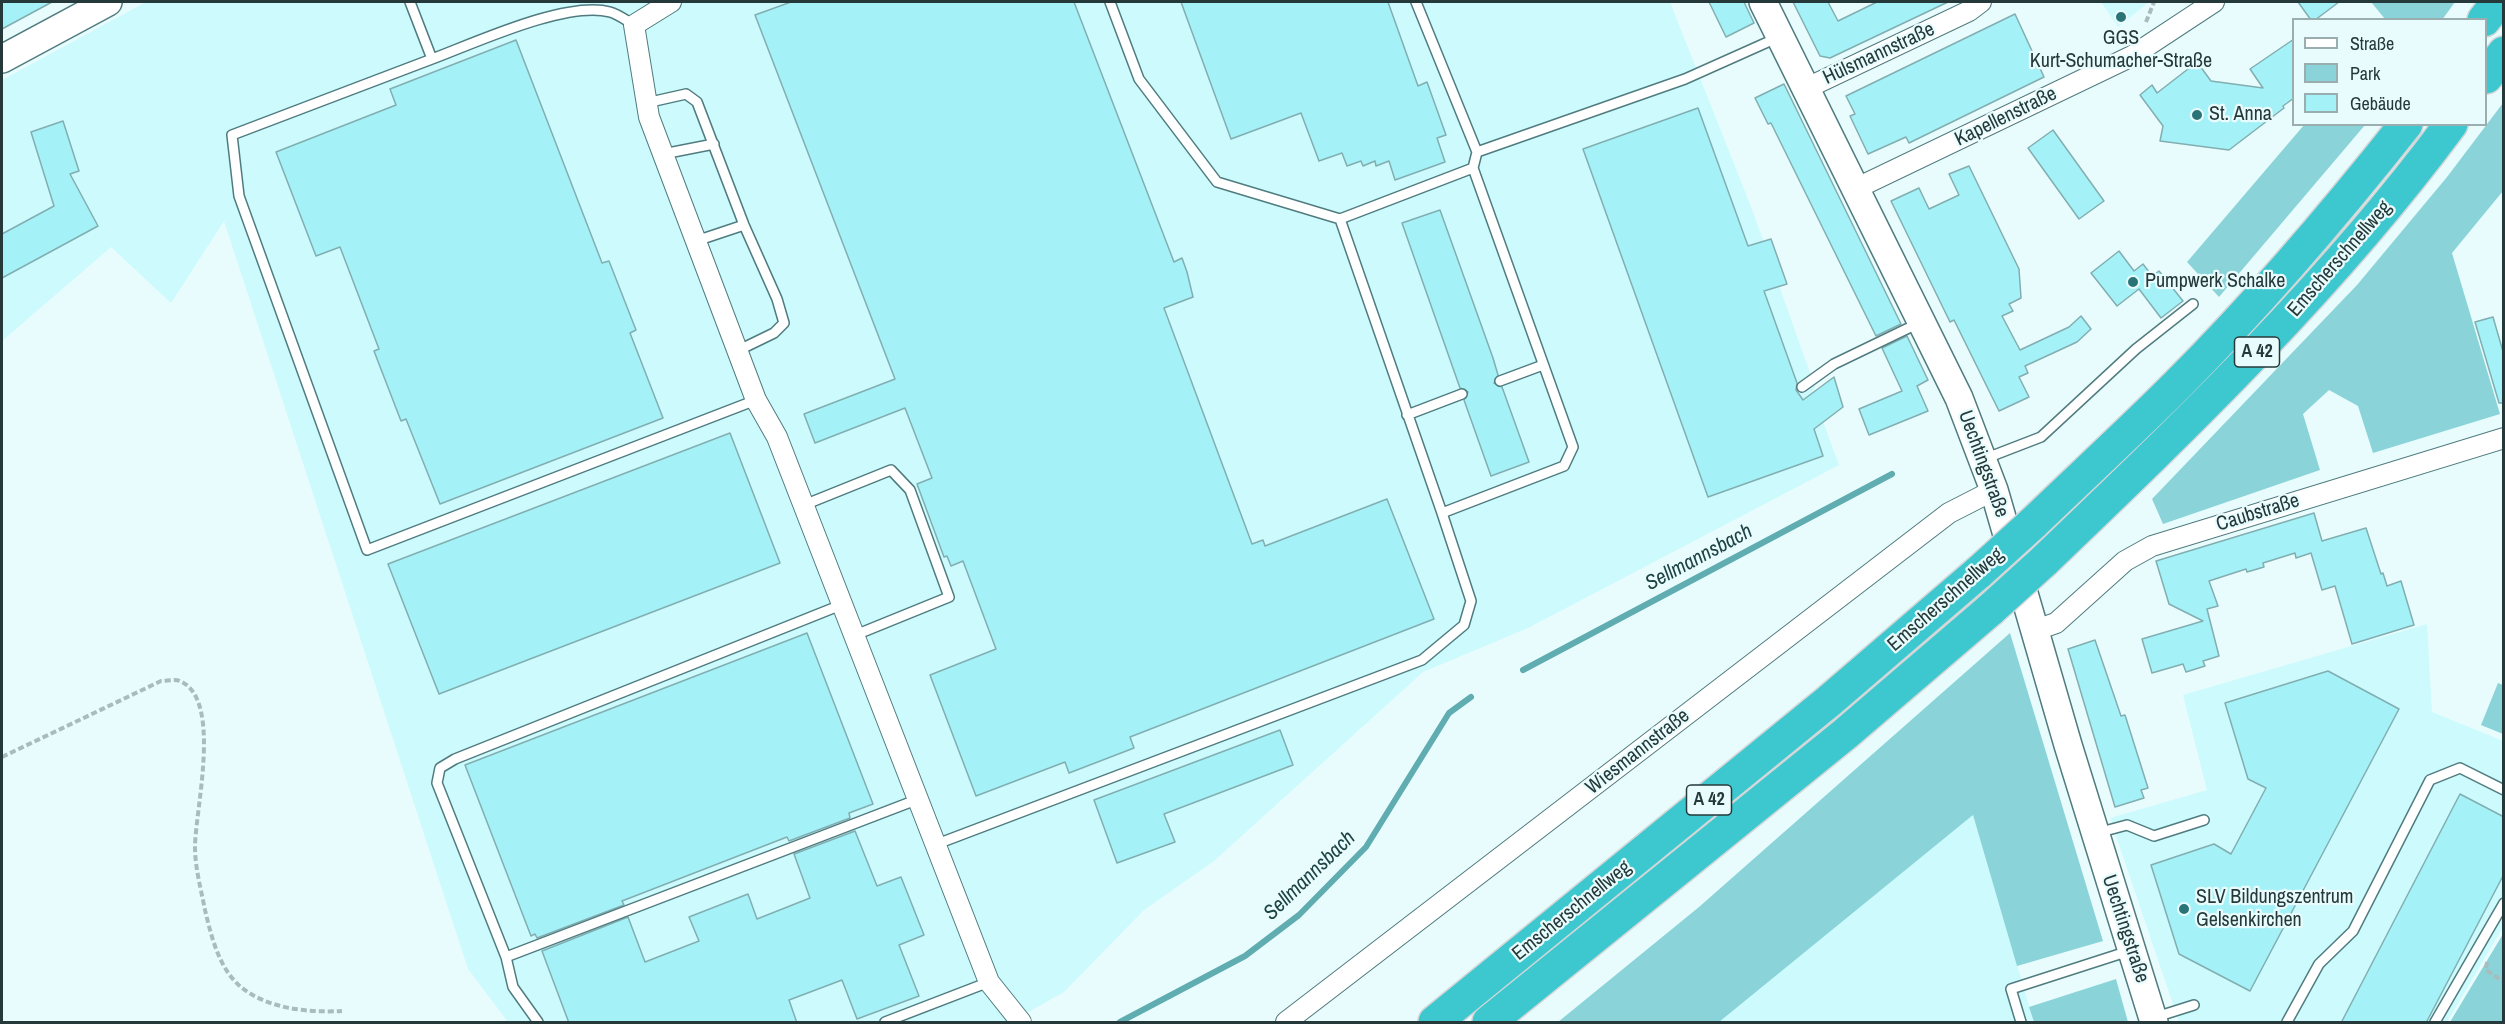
<!DOCTYPE html>
<html>
<head>
<meta charset="utf-8">
<style>
	body { margin:0 }
	#map { position:relative; width:2505px; height:1024px; overflow:hidden; background:#e9fcfd; font-family:"Archivo Narrow",sans-serif }
	canvas { display:block }
	.frame { position:absolute; inset:0; border:3px solid #26393a; pointer-events:none }
	.legend { position:absolute; left:2292px; top:18px; width:195px; height:108px; box-sizing:border-box; background:#e9fcfd; border:2px solid #9baeaf; margin:0; padding:8px 10px; list-style:none; font-size:18px; color:#26393a }
	.legend li { display:flex; align-items:center; gap:12px; height:30px }
	.legend b { width:30px; border:2px solid #9baeaf }
</style>
</head>
<body>
<div id="map">
<canvas width="2505" height="1024"></canvas>
<div class="frame"></div>
<ul class="legend">
<li><b style="height:8px;background:#fff"></b>Straße</li>
<li><b style="height:16px;background:#8ad4d9"></b>Park</li>
<li><b style="height:16px;background:#a4f2f7"></b>Gebäude</li>
</ul>
</div>
<script>
const context = document.querySelector('canvas').getContext('2d');
context.lineJoin = 'round';
function fill(path, color) {
  context.fillStyle = color;
  context.fill(path, 'evenodd');
}
function strokePath(path, color, width, dash) {
  context.strokeStyle = color;
  context.lineWidth = width;
  context.lineCap = dash ? 'butt' : 'round';
  context.setLineDash(dash || []);
  context.stroke(path);
}
function write(font, color, halo, rows, align = 'center') {
  context.font = font + ' "Archivo Narrow",sans-serif';
  context.lineWidth = 4.5;
  context.setLineDash([]);
  context.textBaseline = 'middle';
  context.strokeStyle = halo;
  context.fillStyle = color;
  for (const [text, x, y, turn = 0] of rows) {
    context.save();
    context.translate(x, y);
    context.rotate((+turn || 0) * Math.PI / 180);
    context.textAlign = isNaN(turn) ? turn : align;
    if (halo) context.strokeText(text, 0, 0);
    context.fillText(text, 0, 0);
    context.restore();
  }
}
const built = new Path2D(`
	M146 2H1670L1753 212 1815 387 1812 391 1839 465 1528 628 1423 672 1214 861 1144 910 1064 992 1011 1022H508L468 969 224 221 171 303 111 247 2 341V80Z
	M2101 2H2149L2118 27Z
	M2427 624 2432 712 2503 741V927L2447 1022H2179L2110 818 2207 790 2183 695Z
	M1973 815 2034 1022H1718Z`);
const green = new Path2D(`
	M2371 2H2455L2442 20 2385 19Z
	M2503 103V191L2452 253 2500 414 2373 453 2358 406 2329 390 2303 414 2320 470 2163 524 2152 499 2357 285 2447 177Z
	M2304 125H2365L2219 297 2187 262Z
	M2010 633 2103 941 2017 966 1973 815 1719 1022H1558L1699 907Z
	M2498 683 2503 685V734L2481 725Z
	M2503 934V1022H2450Z
	M2116 979 2128 1022H2034L2029 1007Z`);
const stream = new Path2D(`
	M1523 670 1892 474
	M1120 1022 1245 956 1299 915 1366 847 1449 713 1471 697`);
const building = new Path2D(`
	M2 2H52L2 29Z
	M791 2H1074L1174 262 1182 258 1187 272 1193 297 1164 308 1252 544 1263 540 1265 546 1387 499 1434 619 1130 737 1134 748 1069 773 1065 762 976 796 930 675 996 649 963 561 951 566 947 556 944 557 917 484 932 478 905 408 815 443 804 414 895 379 755 15Z
	M1181 2H1388L1418 86 1427 82 1446 135 1437 138 1445 162 1395 180 1389 161 1376 166 1375 161 1363 166 1361 161 1347 166 1342 153 1319 161 1301 113 1231 139Z
	M1709 2H1744L1754 23 1726 37Z
	M1793 2H1828L1838 21 1877 2H1948L1830 58 1820 56Z
	M2298 2H2339L2315 20H2311Z
	M2015 14 2044 77 1909 143 1906 137 1868 154 1850 116 1855 114 1846 96Z
	M2294 39V98L2283 106 2284 108 2229 150 2160 141 2163 126 2140 95 2152 85 2157 93 2197 62 2211 81 2263 88 2250 69Z
	M516 40 602 263 609 261 636 330 630 333 663 418 440 504 406 419 401 421 374 351 379 349 340 247 316 256 276 152 396 105 390 89Z
	M1784 84 1901 324 1876 336 1771 123 1768 124 1755 98Z
	M1698 108 1748 246 1771 239 1787 284 1764 291 1797 383 1796 390 1803 400 1834 377 1843 407 1814 429 1823 456 1708 497 1583 149Z
	M63 121 79 171 70 174 98 226 2 278V234L54 206 31 132Z
	M2053 130 2104 201 2079 219 2028 148Z
	M1969 166 2019 269 2021 298 2009 304 2013 311 2002 316 2020 350 2069 327 2081 316 2091 329 2077 342 2025 366 2028 373 2019 377 2029 397 1999 411 1954 320 1950 322 1891 201 1919 188 1929 209 1959 195 1949 174Z
	M1440 210 1493 358 1498 375 1494 383 1502 387 1529 462 1491 476 1464 400 1468 392 1460 388 1402 223Z
	M2119 251 2134 271 2143 264 2152 276 2159 271 2183 301 2161 318 2139 289 2117 306 2091 273Z
	M2493 317 2504 355V403H2499L2475 322Z
	M1907 336 1928 380 1917 386 1928 411 1869 435 1859 409 1902 391 1882 348Z
	M730 433 780 563 439 694 388 564Z
	M2314 513 2322 541 2366 528 2381 574 2383 573 2387 586 2401 581 2414 625 2352 644 2335 586 2322 590 2311 553 2296 558 2295 553 2263 563 2264 567 2247 572 2246 569 2209 581 2218 606 2207 609 2219 656 2203 661 2205 666 2186 672 2183 664 2152 673 2142 639 2203 621 2169 604 2156 561Z
	M807 633 873 804 849 813 850 818 789 841 787 837 622 901 624 905 537 938 535 934 531 936 465 765Z
	M2095 640 2121 716 2125 715 2148 788 2141 790 2144 798 2115 807 2068 649Z
	M2328 671 2399 709 2250 991 2179 954 2151 865 2214 844 2231 854 2266 788 2248 779 2225 703Z
	M1280 730 1293 765 1164 814 1175 842 1117 863 1094 800Z
	M2460 794 2504 817V874L2426 1023H2341Z
	M855 831 877 886 901 877 924 935 899 945 919 996 857 1019 842 980 789 1000 797 1023H569L542 951 628 917 645 962 699 941 689 917 748 894 757 919 810 898 794 854Z`);
const path = new Path2D(`
	M2146 22 2154 2
	M2 757 161 681C167 681 175 679 180 681 223 699 195 811 195 847 195 868 201 889 205 910 210 931 216 956 229 974 253 1008 305 1013 342 1011
	M2487 962 2486 970 2504 982`);
const lane = new Path2D(`
	M410 2 432 59C475 43 567 0 610 12 618 14 627 21 634 25
	M1110 2 1139 79 1217 182 1340 219
	M1416 2 1477 152
	M432 59 232 135 239 196 367 550 756 400
	M646 103 686 94 697 102 744 225 777 299 784 323 774 333 737 351
	M663 154 714 144
	M1473 168 1340 219 1442 513 1564 466 1573 447 1473 168 1477 152 1685 79 1779 37
	M696 241 744 225
	M1500 381 1543 365
	M1802 387 1834 364 1919 323
	M1407 415 1462 394
	M1984 459 2041 437 2136 349 2193 304
	M804 505 891 470 910 490 949 597 853 636
	M2097 833 2127 825 2154 836 2204 820
	M937 844 1422 660 1464 625 1471 601 1442 513
	M506 957 437 783 440 768 455 759 841 605
	M2156 1017 2194 1005
	M538 1022 513 987 506 957 916 800
	M885 1022 989 982
	M2021 1022 2011 989 2129 951
	M2287 1022 2319 964 2353 931 2430 780 2460 768 2504 790
	M2435 1022 2504 903`);
const street = new Path2D(`
	M671 2 634 25 649 117 756 400 777 437 989 982 1021 1022
	M1807 88 1969 11 1981 2
	M1857 188 2132 56 2214 2
	M2036 630 2056 623 2125 561 2152 546 2504 438
	M1286 1022 1949 513 1994 490`);
const secondary = new Path2D(`
	M1763 2 1959 398 1994 490 2068 745 2154 1022
	M2 59 108 2`);
const highway = new Path2D(`
	M2484 20 2498 2
	M2486 77 2504 53
	M2032 524C2081 477 2130 432 2177 385 2259 303 2334 215 2406 124
	M2044 561C2188 423 2332 285 2451 124
	M1435 1022 1829 701 1979 572
	M1489 1022 1845 734 1991 609`);
const highwayBridge = new Path2D(`
	M1979 572 2032 524
	M1991 609 2044 561`);
const markers = [
	[2121,17,6,"#2a7478"],
	[2197,115,6,"#2a7478"],
	[2133,282,6,"#2a7478"],
	[2184,909,6,"#2a7478"]
];
const shields = [
	[2257,352,45],
	[1709,800,45]
];
const shieldNames = [
	["A 42",2257,352],
	["A 42",1709,800]
];
const poiNames = [
	["GGS",2121,39,"center"],
	["Kurt-Schumacher-Straße",2121,62,"center"],
	["St. Anna",2209,115],
	["Pumpwerk Schalke",2145,282],
	["SLV Bildungszentrum",2196,898],
	["Gelsenkirchen",2196,921]
];
const streetNames = [
	["Hülsmannstraße",1879,54,-25],
	["Kapellenstraße",2006,117,-26],
	["Emscherschnellweg",2340,259,-49],
	["Uechtingstraße",1983,464,70],
	["Caubstraße",2258,513,-17],
	["Emscherschnellweg",1946,600,-41],
	["Wiesmannstraße",1638,752,-38],
	["Emscherschnellweg",1572,911,-39],
	["Uechtingstraße",2125,929,72]
];
const waterNames = [
	["Sellmannsbach",1699,558,-28],
	["Sellmannsbach",1310,876,-44]
];
fill(built, '#ccfafd');
fill(green, '#8ad4d9');
strokePath(stream, '#5facb1', 6);
fill(building, '#a4f2f7');
strokePath(building, '#81aeb1', 1.5);
strokePath(lane, '#507c7f', 12);
strokePath(street, '#507c7f', 22);
strokePath(secondary, '#507c7f', 30);
strokePath(highway, '#d4d7d8', 36);
strokePath(path, '#a9bcbd', 4, [6, 3]);
strokePath(lane, '#fff', 9);
strokePath(street, '#fff', 20);
strokePath(secondary, '#fff', 27);
strokePath(highway, '#3dc8d0', 33);
strokePath(highwayBridge, '#d4d7d8', 36, []);
strokePath(highwayBridge, '#3dc8d0', 33);
for (const [x, y, r, color] of markers) {
  const dot = new Path2D();
  dot.arc(x, y, r, 0, 2 * Math.PI);
  context.fillStyle = color;
  context.fill(dot);
  strokePath(dot, '#e9fcfd', 2);
}
for (const [x, y, w] of shields) {
  const box = new Path2D();
  box.roundRect(x - w / 2, y - 15, w, 30, 4.5);
  context.fillStyle = '#e9fcfd';
  context.fill(box);
  strokePath(box, '#26393a', 1.5);
}
write('bold 18px', '#26393a', null, shieldNames);
write('20px', '#26393a', '#e9fcfd', poiNames, 'left');
write('20px', '#26393a', '#e9fcfd', streetNames);
write('italic 21px', '#1e4345', '#e9fcfd', waterNames);
</script>
</body>
</html>
